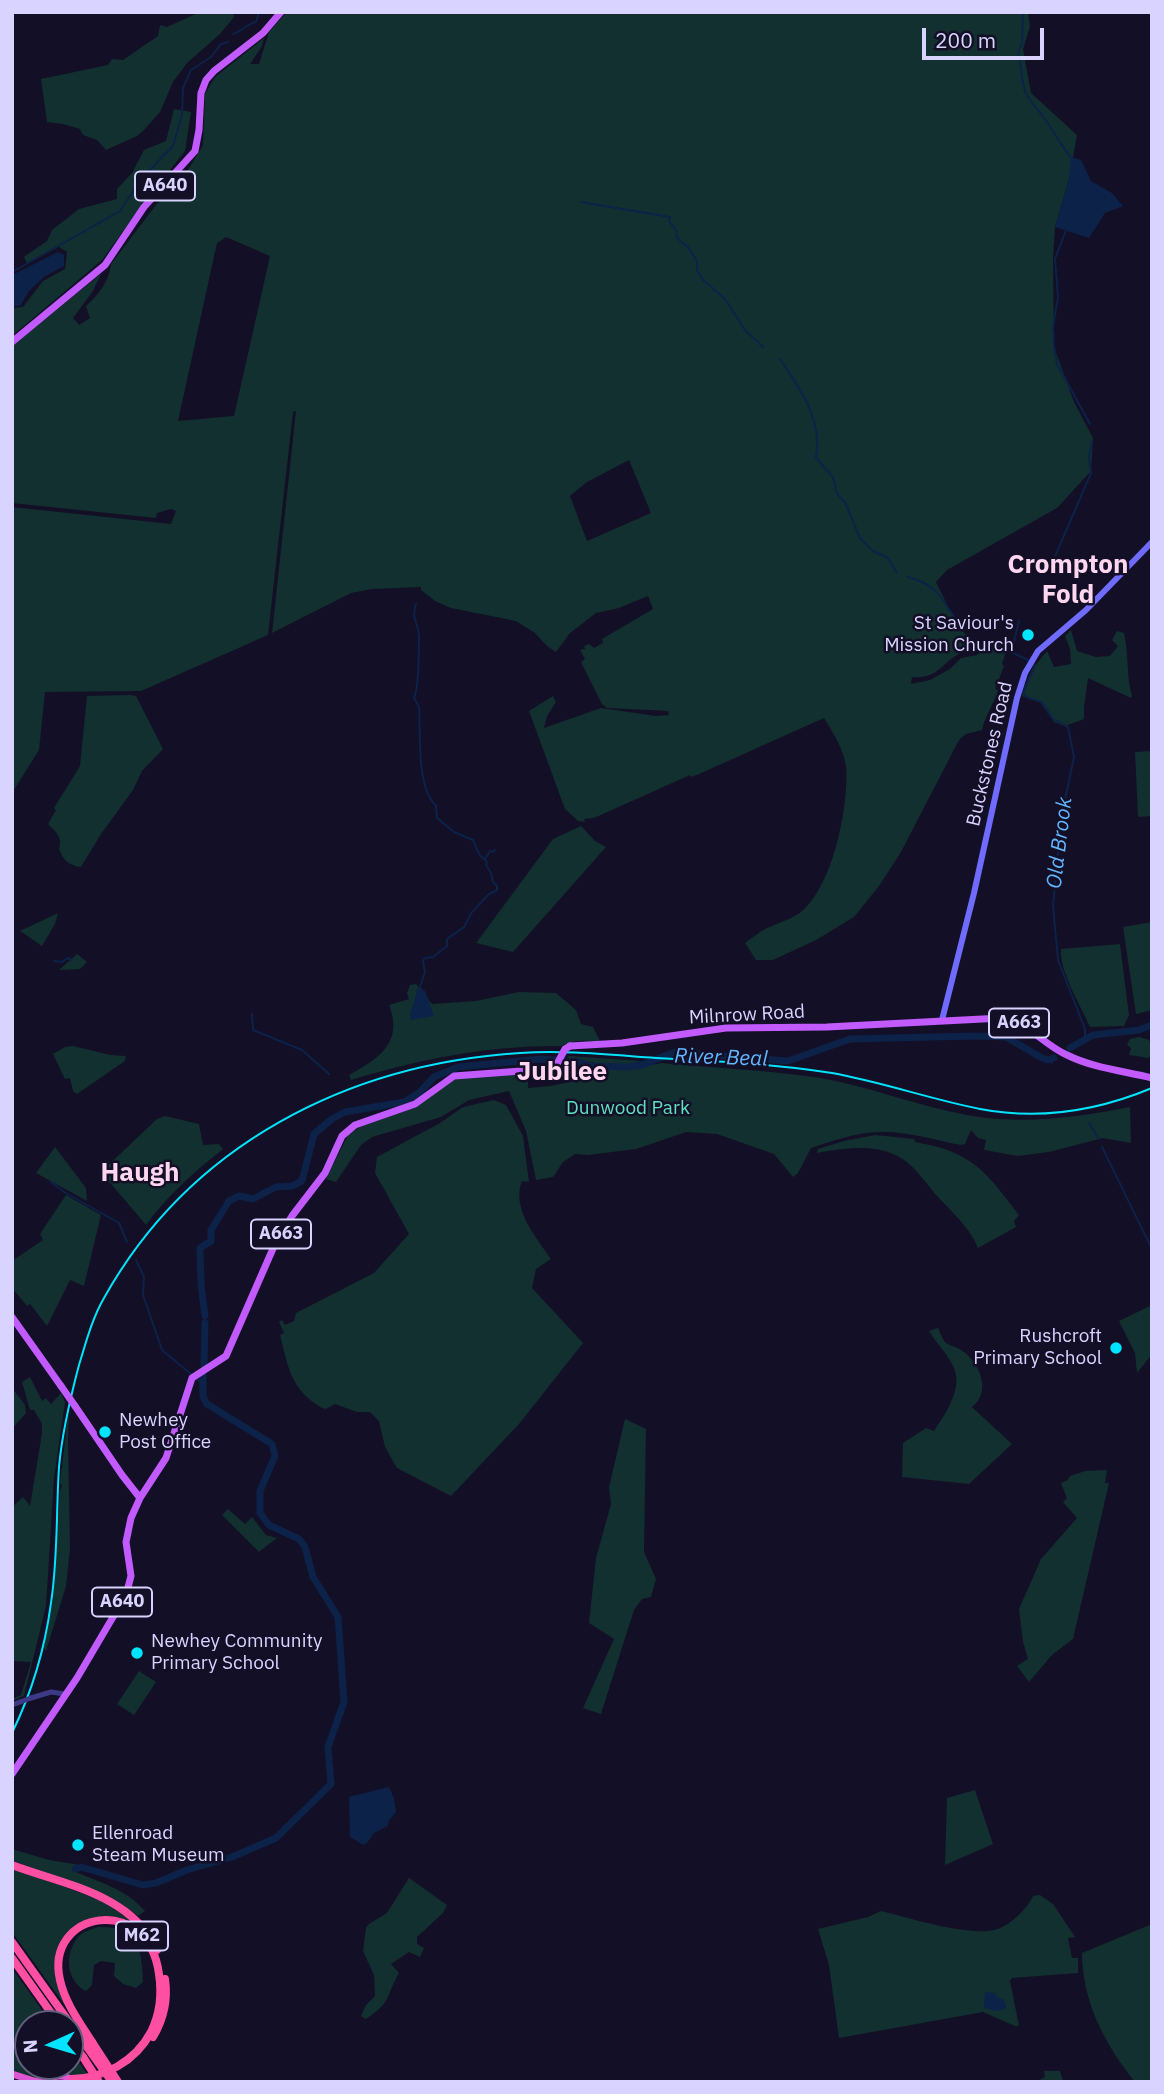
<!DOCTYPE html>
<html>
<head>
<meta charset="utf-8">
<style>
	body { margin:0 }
	#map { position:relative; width:1164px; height:2094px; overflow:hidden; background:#130f26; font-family:"IBM Plex Sans",sans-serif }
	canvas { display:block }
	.frame { position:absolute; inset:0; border:14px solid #d9d4ff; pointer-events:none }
	.north { position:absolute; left:14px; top:2010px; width:70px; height:70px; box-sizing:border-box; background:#130f26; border:2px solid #625e7d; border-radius:50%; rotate:266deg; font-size:19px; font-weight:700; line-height:28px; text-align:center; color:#d9d4ff }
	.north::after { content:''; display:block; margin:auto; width:24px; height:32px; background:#00e5ff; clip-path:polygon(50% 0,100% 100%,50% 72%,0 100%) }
	.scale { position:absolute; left:922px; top:28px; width:122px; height:32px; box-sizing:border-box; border:4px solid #d9d4ff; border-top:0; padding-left:9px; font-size:21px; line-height:24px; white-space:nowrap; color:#d9d4ff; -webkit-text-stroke:5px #130f26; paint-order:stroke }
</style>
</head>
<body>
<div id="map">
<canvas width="1164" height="2094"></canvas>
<div class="frame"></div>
<div class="north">N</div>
<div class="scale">200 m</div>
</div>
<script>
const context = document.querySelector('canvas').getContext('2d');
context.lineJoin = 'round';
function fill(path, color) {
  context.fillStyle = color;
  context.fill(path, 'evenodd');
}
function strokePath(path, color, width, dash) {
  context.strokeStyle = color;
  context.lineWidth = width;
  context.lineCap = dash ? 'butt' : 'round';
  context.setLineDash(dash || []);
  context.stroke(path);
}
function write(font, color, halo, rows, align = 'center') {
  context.font = font + ' "IBM Plex Sans",sans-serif';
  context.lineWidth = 5;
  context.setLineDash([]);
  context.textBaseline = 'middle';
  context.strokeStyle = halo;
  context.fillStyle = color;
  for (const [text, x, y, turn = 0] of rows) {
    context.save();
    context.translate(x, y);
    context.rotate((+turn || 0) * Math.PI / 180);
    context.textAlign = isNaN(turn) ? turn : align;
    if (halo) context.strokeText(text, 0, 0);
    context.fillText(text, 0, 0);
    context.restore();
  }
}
const green = new Path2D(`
	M200 12H233L234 17 220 34 187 63 173 82 160 112 144 130 137 136 106 150 97 140 83 135 80 129 63 124 47 122 41 79 108 65 112 59 123 60 158 36 160 25 167 27Z
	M287 12H1028L1030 27 1023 49 1031 93 1077 135 1069 179 1055 227 1053 258 1054 347 1074 402 1093 438 1091 471 1057 508 947 570 936 582 959 629 981 645C974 650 969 650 961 653 941 662 940 679 912 677L911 684 930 680 950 669 961 658 977 655 992 641 1008 646 1002 664 1004 666 995 689 998 690C994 704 985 716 982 730L966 734 959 740 901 852 879 886 854 917 816 940 773 960H756L745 943C752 938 759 932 767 928 778 923 792 919 801 912 833 886 849 806 846 767 844 750 833 732 824 718L699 774 691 777 690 775 594 818 584 819 585 822 578 821 565 809 529 711 553 696 556 702 547 716 544 728 601 708 656 716 669 715 668 711 607 708 602 704 581 662 585 659 580 650 585 649 584 646 589 644 594 648 603 643 602 639 653 609 648 596 619 608 596 613 570 633 556 652 547 646 535 633 516 621 451 608 435 601 421 590V587L372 589 351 593 272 633 296 411 293 412 268 635 141 691 45 692 39 750 12 793V507L171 524 176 511 171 509 157 513 156 518 12 503V346L101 274 93 291 73 318 79 325 90 318 86 306C99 294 109 282 111 264L156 205 183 178 203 145 205 94 215 77 264 38 262 46 250 64H259L269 32ZM226 237 270 256 234 416 178 421 217 243ZM629 460 651 513 587 541 570 496 587 482Z
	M174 109 191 112 185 151 143 204 102 260 12 336V308L23 307 43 281 65 269 67 252 59 247 27 263 24 257 47 241 52 230 79 209 117 199V189L132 173 144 150 166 141Z
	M1071 630 1077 651 1096 657 1110 656 1118 646 1112 640 1117 631 1124 633C1129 654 1126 675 1132 696L1131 698 1088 678 1084 707V719L1065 726 1054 722 1040 702 1022 696 1034 667 1047 651 1054 667 1071 664 1070 649 1065 636Z
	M130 695 136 696 163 749 142 771 133 790 101 834 81 867C68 865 64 861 59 849 63 838 56 832 48 824L56 810 54 808 80 766 87 696Z
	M1152 751V816L1138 817 1135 752Z
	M581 826 595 841 606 847 513 952 476 943 553 839Z
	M58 913 55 924 42 946 20 931Z
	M1152 922V1010L1136 1014 1123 927Z
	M1120 944 1129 1015 1124 1026 1090 1027C1081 1006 1059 971 1061 949Z
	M77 954 87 962 80 969 59 970Z
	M416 984 432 1004 476 1001 519 992 556 993 576 1010 581 1024 593 1027 600 1041C587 1041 573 1039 562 1046 490 1045 420 1059 351 1080L349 1075C378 1059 404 1043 389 1005L409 999 407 993 410 985Z
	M1139 1037 1149 1040 1152 1049 1149 1058 1129 1055 1131 1048 1127 1045 1130 1039Z
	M73 1046 110 1055 126 1056 125 1061 77 1094 73 1091 70 1078 65 1079 53 1054 65 1047Z
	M569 1056 641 1061C616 1071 592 1061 567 1058Z
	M661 1063C714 1068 768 1070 820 1078 877 1088 930 1111 987 1118 1035 1123 1084 1116 1130 1107L1131 1143 1103 1138 1049 1152 1018 1156 984 1150 986 1140 978 1138 971 1130 965 1144 961 1145C935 1140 907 1131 880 1132 857 1132 833 1141 811 1148L798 1173 793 1177 774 1154 717 1134 686 1132 636 1149 588 1155 575 1154 563 1162 553 1177 536 1180 526 1131 509 1091 469 1100 441 1117 372 1137 361 1145 336 1182 326 1179 348 1135 360 1127 413 1108 452 1078 528 1073V1088L550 1086 596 1077V1068L631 1069Z
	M494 1100 506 1105 523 1136 529 1182 522 1181C511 1209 536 1237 551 1259L536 1269 532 1288 583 1343 519 1424 451 1496 397 1468 385 1447 379 1421 370 1412H357L335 1404 326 1409 322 1408C291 1390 288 1367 280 1335L284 1333 279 1322 282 1320 285 1325 294 1321 296 1313 374 1273 409 1234 375 1173 377 1157 440 1123 463 1107Z
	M165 1116 199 1124 203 1145 219 1144 223 1149C194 1172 168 1195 146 1225L101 1172 157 1119Z
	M875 1135 914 1139 915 1142C972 1152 985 1170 1019 1215L1014 1221 1016 1227 978 1248C971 1229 952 1212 938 1197 926 1184 917 1168 901 1158 877 1143 844 1148 817 1153L818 1149 844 1141Z
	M55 1147 86 1188 87 1201 36 1173Z
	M66 1195 101 1215 84 1286 70 1280 47 1326 30 1304 27 1306 12 1288V1261L43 1240 40 1234Z
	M1152 1305V1354L1137 1373 1135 1353 1119 1321Z
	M938 1328C940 1332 943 1340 946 1343 950 1346 957 1347 961 1350 980 1362 992 1392 972 1407L1012 1444 969 1484 902 1477 903 1443 926 1428 934 1431C946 1413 965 1386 952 1364 946 1352 936 1343 929 1331Z
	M30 1377 42 1401 46 1398 51 1404 61 1393 65 1402 54 1478 46 1606 24 1696 12 1701V1699L21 1695 31 1662 12 1661V1507L23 1497 30 1506 42 1433V1424L34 1410H30L22 1382Z
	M12 1388 25 1405 26 1413 12 1429Z
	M69 1408 68 1441 70 1549 66 1586 46 1651 44 1648 53 1601 60 1491 62 1486 60 1483Z
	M625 1419 646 1429 644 1552 656 1579 651 1597 642 1599 634 1610 601 1714 583 1708 614 1639 589 1623 596 1558 611 1504 609 1487Z
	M1107 1470 1105 1483H1109L1073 1639 1052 1655 1029 1682 1017 1666 1028 1659 1023 1642 1019 1609 1041 1559 1077 1518 1063 1502 1067 1498 1061 1483 1068 1480 1070 1476 1085 1471Z
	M228 1509 245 1524 252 1517 266 1535 277 1538 259 1552 222 1515Z
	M139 1671 156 1682 134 1715 117 1704Z
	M975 1790 993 1844 945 1865 947 1798Z
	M12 1849 49 1860 80 1865 74 1867V1871C100 1883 125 1888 145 1911L138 1916C101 1886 55 1878 12 1860Z
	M12 1867 104 1902 135 1923 133 1925 120 1919 73 1930 57 1969 89 2039 12 1932Z
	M409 1878 447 1905 443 1913 417 1937V1944L424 1948 420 1957 409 1952 391 1964 399 1973C385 1997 393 2001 366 2019L361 2016 366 2005 375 1996 374 1975 363 1951 366 1928 369 1924 387 1913Z
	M1040 1895 1053 1904 1075 1937 1068 1938 1072 1958H1078V1973L1012 1978 1010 1981 1019 2026H1015L983 2012 839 2038 829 1965 818 1929 868 1917 881 1911C909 1918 967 1936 994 1930 1009 1927 1027 1909 1033 1896Z
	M1152 1924V2082H1135C1105 2045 1082 2001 1082 1953Z
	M98 1927C138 1926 142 1948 143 1982L136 1988 123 1984 114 1976 115 1963 101 1961 94 1965 92 1985 86 1991C66 1981 64 1954 78 1937 83 1931 91 1930 98 1927Z
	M12 1968 52 2024H28V2066H70V2049L87 2074 77 2076 54 2073 36 2078 12 2071Z
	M1044 2071H1060L1063 2081 1035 2082 1045 2077Z`);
const water = new Path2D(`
	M1071 157 1081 160 1091 181 1112 193 1123 206 1105 213 1089 238 1055 227 1069 179Z
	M58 252 64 255V266L44 277 29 291 21 305 12 307V275Z
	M420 987 425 991 434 1016 410 1020C410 1008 416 1000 417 989Z
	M389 1787 394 1798 396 1812 388 1822V1826L374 1833 367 1843 363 1845 350 1837 349 1797Z
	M985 1992 995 1993 997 1997 1004 2000 1006 2008 997 2011 984 2008Z`);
const stream = new Path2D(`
	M1023 12 1022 43 1018 54C1022 66 1021 79 1025 91 1029 101 1038 109 1044 118 1054 131 1061 147 1072 158
	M233 34C243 31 248 23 256 22L259 12
	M581 202 670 217 669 221 676 230 677 238 688 247 697 261V270L703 280 725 299 745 330 763 347
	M1066 230 1055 259 1058 297 1053 327 1054 347 1057 364 1090 424
	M12 272 120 211 142 178 173 146 182 115 183 88 191 70 211 57 221 44 228 42
	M780 359C800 389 823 419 816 458L833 477 837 494 845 502 860 538 873 551 888 558 897 573
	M1050 568 1091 473 1089 457 1092 441
	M908 577C944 587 942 604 963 629
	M416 604C411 617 418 623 419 636 419 650 419 688 414 698L419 707C421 736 416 786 436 806L437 818 454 832 473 840 479 854 487 862 486 865 491 873 493 882 497 886V890L489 894 472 912 464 927 447 939V946L433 957 425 958 423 961 425 972 420 987
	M992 643 1028 660
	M1012 650 1019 621
	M1035 665 1023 693 1028 698 1042 702 1053 719 1068 727 1074 757 1061 819 1053 905 1058 960 1085 1029V1036L1080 1043
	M485 859 490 851 493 852 495 850
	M54 961 62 962 68 958 72 960
	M252 1014 253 1030 302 1050 329 1074
	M1051 1059 1052 1063
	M1089 1123 1099 1139
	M1102 1147 1152 1249
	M12 1169H13
	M50 1181 64 1192 119 1223 127 1242
	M136 1260 144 1277 143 1295 162 1350 191 1374
	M197 1379 204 1384`);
const river = new Path2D(`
	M1070 1048 1093 1035 1139 1030 1152 1025
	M205 1316 201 1285 200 1248 211 1241V1230L229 1201 239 1196 253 1199 276 1187 292 1186 302 1181 314 1134 332 1119 345 1112 404 1102 420 1092 434 1077 458 1067 541 1059 579 1062 591 1066 627 1067 642 1065 675 1052 788 1061 850 1039 975 1036 1006 1037 1042 1058 1048 1060 1054 1058
	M204 1365 205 1323
	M75 1869 81 1867 143 1885 156 1883 187 1870 232 1857 276 1838 331 1784 328 1747 344 1702 338 1617 313 1577 305 1547 299 1539 269 1525 260 1513V1491L275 1456 272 1444 207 1404 203 1397V1375`);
const tertiary = new Path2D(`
	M31 1698 51 1692 65 1694
	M12 1705 20 1702`);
const secondary = new Path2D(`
	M942 1020 974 893 1017 698 1025 673 1038 651 1086 610 1152 542`);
const primary = new Path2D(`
	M12 342 105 265 144 207 195 151 199 130 201 93 206 80 214 71 263 33 281 12
	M570 1046 622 1043 726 1028 827 1027 1002 1018C1028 1022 1044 1045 1067 1055 1093 1068 1124 1071 1152 1078
	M12 1317 61 1386
	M75 1406 122 1475 140 1498
	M12 1774 77 1678 126 1595 131 1576 126 1542 131 1518 140 1498 166 1458 192 1378 226 1356 275 1244 292 1216 325 1173 342 1136 355 1125 415 1104 454 1076 548 1069 557 1064`);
const trunk = new Path2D(`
	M12 2074 34 2081H45
	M45 2082C55 2074 65 2074 75 2082`);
const motorway = new Path2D(`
	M12 1865C65 1885 131 1894 157 1950
	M12 1942 87 2047
	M12 1958 59 2024
	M153 2037C163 2020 168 1999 165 1979
	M70 2039 83 2057
	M72 2079C104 2078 135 2062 151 2032 160 2014 162 1994 159 1974 148 1892 44 1911 60 1980 65 2003 80 2023 92 2042`);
const tram = new Path2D(`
	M12 1733C32 1692 45 1648 51 1603 58 1558 56 1513 59 1467 62 1433 70 1399 79 1365 86 1342 92 1319 104 1298 190 1144 348 1064 520 1053 566 1050 611 1055 656 1058 715 1061 774 1064 832 1073 882 1082 930 1099 980 1109 1038 1120 1097 1111 1152 1088`);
const tertiaryBridge = new Path2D(`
	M20 1702 31 1698`);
const primaryBridge = new Path2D(`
	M557 1064 565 1049 570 1046
	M61 1386 75 1406`);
const motorwayBridge = new Path2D(`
	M92 2042 118 2082
	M87 2047 112 2082
	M83 2057 99 2082`);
const markers = [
	[1028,635,7,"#00e5ff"],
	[1116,1348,7,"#00e5ff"],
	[105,1432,7,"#00e5ff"],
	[137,1653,7,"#00e5ff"],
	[78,1845,7,"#00e5ff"]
];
const shields = [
	[165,186,60],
	[1019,1023,60],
	[281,1234,60],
	[122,1602,60],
	[142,1936,52]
];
const shieldNames = [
	["A640",165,186],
	["A663",1019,1023],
	["A663",281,1234],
	["A640",122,1602],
	["M62",142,1936]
];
const poiNames = [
	["St Saviour's",1014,624,"right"],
	["Mission Church",1014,646,"right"],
	["Rushcroft",1102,1337,"right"],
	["Primary School",1102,1359,"right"],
	["Newhey",119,1421],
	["Post Office",119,1443],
	["Newhey Community",151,1642],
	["Primary School",151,1664],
	["Ellenroad",92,1834],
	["Steam Museum",92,1856]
];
const streetNames = [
	["Buckstones Road",990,754,-77],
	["Milnrow Road",747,1015,-3]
];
const parkNames = [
	["Dunwood Park",628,1109]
];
const waterNames = [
	["Old Brook",1060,843,-83],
	["River Beal",721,1058,2]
];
const districtNames = [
	["Crompton",1068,565],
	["Fold",1068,595],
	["Jubilee",562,1072],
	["Haugh",140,1173]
];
fill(green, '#12302f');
fill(water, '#0c2248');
strokePath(stream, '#0c2248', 2);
strokePath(river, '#0c2248', 7);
strokePath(tertiary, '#3d3a85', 5);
strokePath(secondary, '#6f6bff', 6);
strokePath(primary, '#c25bff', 7);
strokePath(trunk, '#e055d1', 7);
strokePath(motorway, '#ff4fa3', 8);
strokePath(tram, '#00e5ff', 2);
strokePath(tertiaryBridge, '#3d3a85', 5);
strokePath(primaryBridge, '#c25bff', 7);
strokePath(motorwayBridge, '#ff4fa3', 8);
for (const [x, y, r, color] of markers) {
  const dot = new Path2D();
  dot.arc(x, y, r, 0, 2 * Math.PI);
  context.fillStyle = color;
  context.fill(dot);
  strokePath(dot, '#130f26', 2.5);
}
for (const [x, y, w] of shields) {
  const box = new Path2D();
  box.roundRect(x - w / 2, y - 14.5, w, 29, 5);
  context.fillStyle = '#130f26';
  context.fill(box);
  strokePath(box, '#d9d4ff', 2);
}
write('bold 18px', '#d9d4ff', null, shieldNames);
write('19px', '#d9d4ff', '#130f26', poiNames, 'left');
write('19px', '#d9d4ff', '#130f26', streetNames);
write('19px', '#5fe0c0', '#130f26', parkNames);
write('italic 21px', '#62b6ff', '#130f26', waterNames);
write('bold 26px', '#ffd6f0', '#130f26', districtNames);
</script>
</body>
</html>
